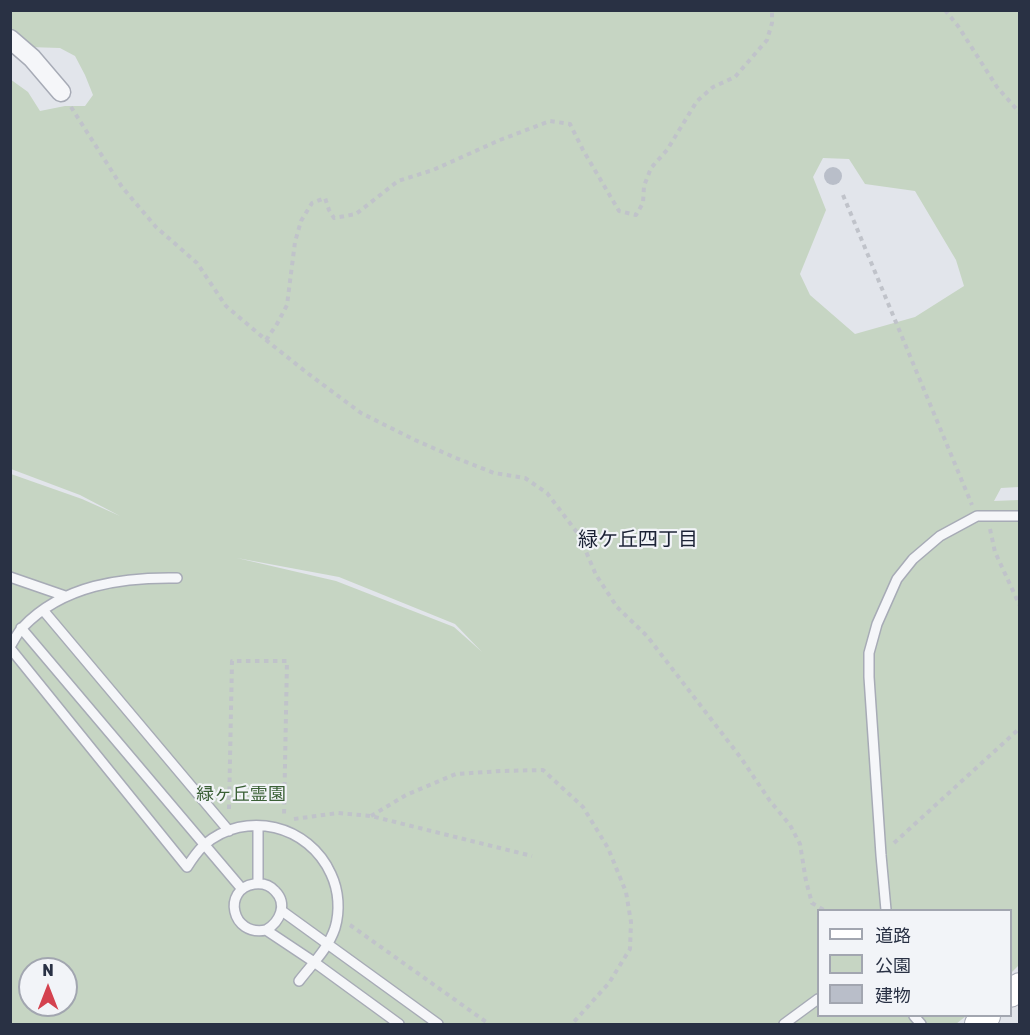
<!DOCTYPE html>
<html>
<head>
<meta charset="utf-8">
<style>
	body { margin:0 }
	#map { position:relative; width:1030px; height:1035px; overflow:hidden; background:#e2e5eb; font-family:Rubik,"Noto Sans JP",sans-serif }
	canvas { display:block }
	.frame { position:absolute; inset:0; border:12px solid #293144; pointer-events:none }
	.legend { position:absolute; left:817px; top:909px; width:195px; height:108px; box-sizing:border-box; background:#f2f4f8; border:2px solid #a2a6b0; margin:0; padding:8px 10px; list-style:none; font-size:18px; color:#293144 }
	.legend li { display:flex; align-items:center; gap:12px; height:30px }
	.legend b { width:30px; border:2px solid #a2a6b0 }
	.north { position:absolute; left:18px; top:957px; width:60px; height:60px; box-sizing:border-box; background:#f2f4f8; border:2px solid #a2a6b0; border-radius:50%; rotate:0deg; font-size:16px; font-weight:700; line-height:24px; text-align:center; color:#293144 }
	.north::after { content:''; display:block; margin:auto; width:21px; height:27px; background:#d4424f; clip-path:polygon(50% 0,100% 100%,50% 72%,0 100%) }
</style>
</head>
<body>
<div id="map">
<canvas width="1030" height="1035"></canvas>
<div class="frame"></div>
<ul class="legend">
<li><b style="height:8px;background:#fff"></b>道路</li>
<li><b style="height:16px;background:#c6d5c3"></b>公園</li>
<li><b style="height:16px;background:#b9bec9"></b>建物</li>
</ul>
<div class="north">N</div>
</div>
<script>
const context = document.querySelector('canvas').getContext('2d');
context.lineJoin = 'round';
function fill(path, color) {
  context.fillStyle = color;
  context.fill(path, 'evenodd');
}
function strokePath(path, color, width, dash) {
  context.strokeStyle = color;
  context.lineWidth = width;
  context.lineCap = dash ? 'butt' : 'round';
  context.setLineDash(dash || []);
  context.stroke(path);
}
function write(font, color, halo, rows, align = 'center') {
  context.font = font + ' Rubik,"Noto Sans JP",sans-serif';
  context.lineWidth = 4.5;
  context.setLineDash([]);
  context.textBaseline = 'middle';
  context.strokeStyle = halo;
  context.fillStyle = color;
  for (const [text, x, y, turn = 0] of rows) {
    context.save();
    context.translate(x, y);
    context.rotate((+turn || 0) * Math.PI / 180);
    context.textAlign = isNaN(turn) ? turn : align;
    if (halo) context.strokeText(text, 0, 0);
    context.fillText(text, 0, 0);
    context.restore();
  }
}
const green = new Path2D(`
	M11 11H1019V487L1001 488 994 501 1019 500V965L1011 973 1010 910H818V1016H966L956 1024H11V474L82 499 120 516 80 495 11 469 10 79 28 92 40 111 65 106H85L93 95 85 75 75 56 60 48 28 47 11 34ZM823 158 849 159 865 184 915 191 956 260 964 286 915 317 855 334 810 295 800 274 826 210 813 177ZM237 558 339 577 455 624 482 652 454 627 336 581ZM30 969H66V1005H30Z`);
const building = new Path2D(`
	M824 176a9 9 0 1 1 18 0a9 9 0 1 1-18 0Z`);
const path = new Path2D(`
	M945 10 958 26 997 87 1020 113
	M71 107 122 187 156 227 197 263 226 306 266 340 306 372 361 413 415 440 456 458 494 473 525 478 547 493 579 535 596 575 617 607 647 636 741 758 770 801 790 825 800 844 806 881 812 903 824 910
	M843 195 972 505
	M266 340 277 324 287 305 295 242 301 221 312 203 325 198 329 210 334 218 356 214 398 181 433 170 500 140 550 121 570 124 583 150 619 211 636 215 643 203 644 186 651 168 667 150 697 101 713 87 735 77 767 40 772 23V10
	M990 529 995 552 1020 606
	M229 809 232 661H287L284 817
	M371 816 406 795 456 774 501 771 543 770 583 807 608 848 626 892 631 922 630 949 609 983 572 1024
	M294 819 338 813 371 816 532 856
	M894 843 1020 728
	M350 925 489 1024`);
const lane = new Path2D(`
	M10 577 65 596
	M43 610 229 831
	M21 628 242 889
	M10 647C14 640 18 632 23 627 63 585 122 577 177 578
	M10 648 187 867C192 859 198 851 204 845 246 809 309 825 331 874 339 891 340 911 335 928 328 949 312 964 299 981
	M258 883V826
	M886 910 881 855 869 677V653L877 624 897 579 913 559 940 536 977 516H1020
	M282 911 438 1024
	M266 930C280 922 288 904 275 891 270 885 262 883 254 884 222 889 231 937 266 930L314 962 399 1024
	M914 1016 921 1024
	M784 1024 818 999`);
const street = new Path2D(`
	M10 39 32 58 61 92`);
const secondary = new Path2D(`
	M1010 994 1020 986
	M978 1024 987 1016`);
const parkNames = [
	["緑ヶ丘霊園",241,795]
];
const neighbourhoodNames = [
	["緑ケ丘四丁目",638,540]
];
fill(green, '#c6d5c3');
fill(building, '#b9bec9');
strokePath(lane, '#a7abb6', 12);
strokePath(street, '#a7abb6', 21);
strokePath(secondary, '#a7abb6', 28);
strokePath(path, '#c0c3ca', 4, [4.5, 4.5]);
strokePath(lane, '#f5f6f9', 9);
strokePath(street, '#f5f6f9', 18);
strokePath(secondary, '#fff', 26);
write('18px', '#3b6036', '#f2f4f8', parkNames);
write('20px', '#1b2235', '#f2f4f8', neighbourhoodNames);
</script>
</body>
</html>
